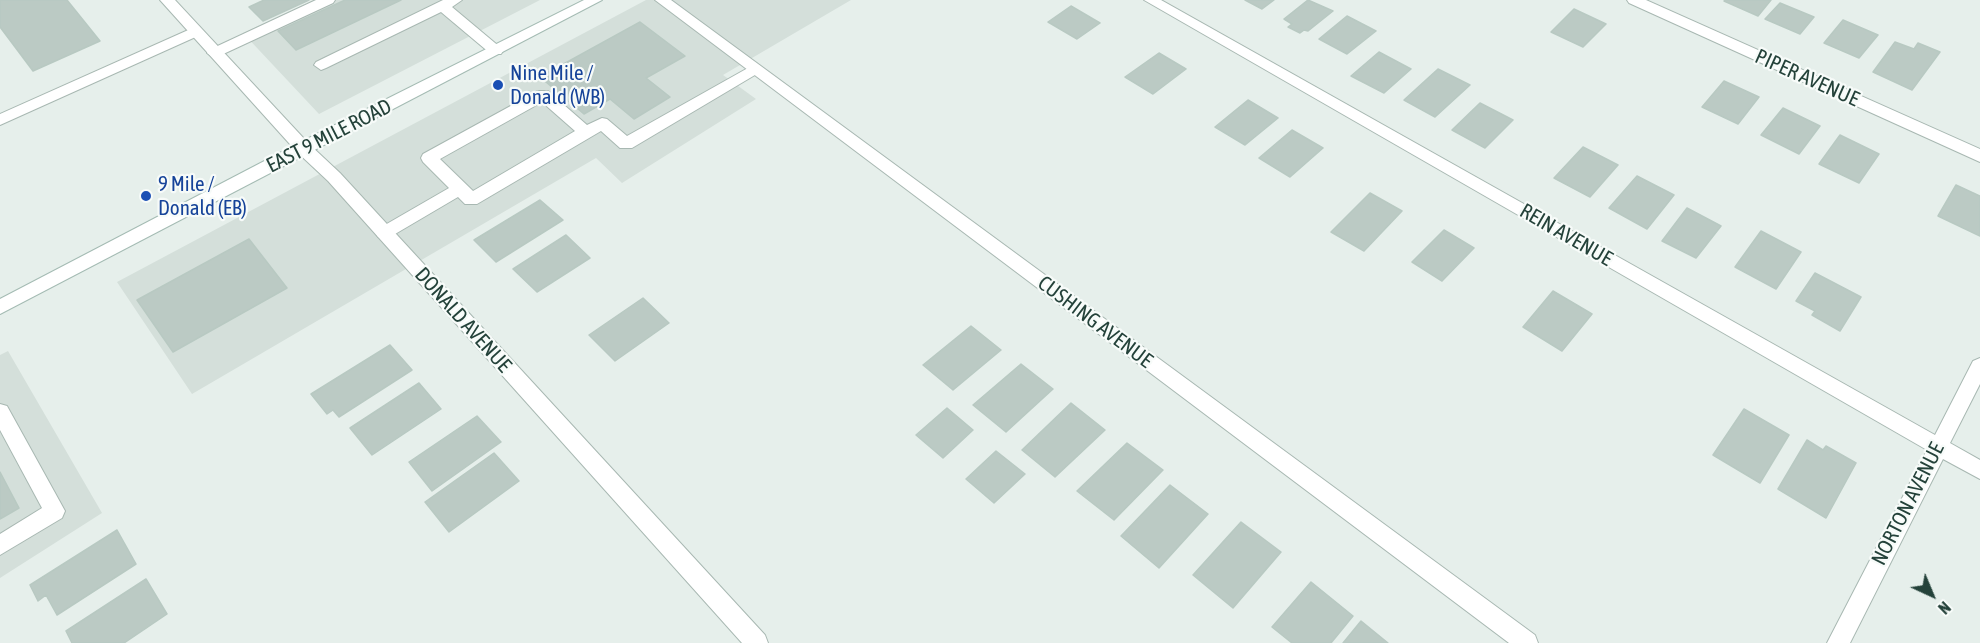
<!DOCTYPE html>
<html>
<head>
<meta charset="utf-8">
<style>
	body { margin:0 }
	#map { position:relative; width:1980px; height:643px; overflow:hidden; background:#e6efeb; font-family:"Asap Condensed",sans-serif }
	canvas { display:block }
	.north { position:absolute; left:1902px; top:565px; width:60px; height:60px; -webkit-text-stroke:4px #f7fbf9; paint-order:stroke; rotate:136deg; font-size:16px; font-weight:700; line-height:24px; text-align:center; color:#24423a }
	.north::after { content:''; display:block; margin:auto; width:21px; height:27px; background:#24423a; clip-path:polygon(50% 0,100% 100%,50% 72%,0 100%) }
</style>
</head>
<body>
<div id="map">
<canvas width="1980" height="643"></canvas>
<div class="north">N</div>
</div>
<script>
const context = document.querySelector('canvas').getContext('2d');
context.lineJoin = 'round';
function fill(path, color) {
  context.fillStyle = color;
  context.fill(path, 'evenodd');
}
function strokePath(path, color, width, dash) {
  context.strokeStyle = color;
  context.lineWidth = width;
  context.lineCap = dash ? 'butt' : 'round';
  context.setLineDash(dash || []);
  context.stroke(path);
}
function write(font, color, halo, rows, align = 'center') {
  context.font = font + ' "Asap Condensed",sans-serif';
  context.lineWidth = 4.5;
  context.setLineDash([]);
  context.textBaseline = 'middle';
  context.strokeStyle = halo;
  context.fillStyle = color;
  for (const [text, x, y, turn = 0] of rows) {
    context.save();
    context.translate(x, y);
    context.rotate((+turn || 0) * Math.PI / 180);
    context.textAlign = isNaN(turn) ? turn : align;
    if (halo) context.strokeText(text, 0, 0);
    context.fillText(text, 0, 0);
    context.restore();
  }
}
const built = new Path2D(`
	M313 0H540L319 114 243 33Z
	M646 0H851L723 75 756 99 622 183 596 158 192 394 117 282Z
	M8 351 102 513 0 578V355Z`);
const building = new Path2D(`
	M0 0H67L100 41 33 71 0 27Z
	M264 0H309L263 21 249 7Z
	M345 0H401L296 50 278 31Z
	M1245 0H1274L1262 9Z
	M1308 0 1333 11 1308 31 1304 30 1300 33 1288 27 1292 24 1284 19Z
	M1725 0H1771L1758 16 1724 1Z
	M1780 3 1814 17 1800 34 1765 19Z
	M1071 6 1100 23 1077 39 1048 22Z
	M1574 9 1606 24 1583 47 1551 32Z
	M1347 16 1376 31 1347 54 1319 39Z
	M1843 20 1878 35 1859 58 1824 43Z
	M640 22 685 56 646 78 670 97 634 119 610 99 584 114 540 77Z
	M1895 42 1914 49 1918 43 1940 52 1912 90 1873 72Z
	M1379 52 1411 69 1384 93 1351 76Z
	M1159 53 1186 69 1153 94 1125 77Z
	M1438 69 1470 85 1435 117 1404 100Z
	M1724 81 1759 97 1738 124 1702 107Z
	M1248 100 1278 118 1245 145 1215 127Z
	M1480 103 1513 120 1485 148 1452 130Z
	M1783 108 1820 126 1799 154 1761 135Z
	M1292 130 1323 148 1290 177 1259 158Z
	M1840 135 1879 154 1859 183 1819 164Z
	M1583 147 1618 165 1590 197 1554 178Z
	M1637 176 1674 195 1647 229 1609 208Z
	M1956 185 1980 196V236L1938 216Z
	M1370 193 1402 211 1364 251 1331 232Z
	M540 200 563 220 496 262 474 240Z
	M1687 208 1721 226 1696 258 1662 241Z
	M1444 230 1474 248 1442 281 1412 262Z
	M1761 231 1801 252 1776 289 1735 267Z
	M566 235 590 258 537 292 513 269Z
	M249 239 287 288 173 352 137 300Z
	M1815 273 1861 297 1840 331 1812 315 1815 311 1796 301Z
	M1553 291 1592 314 1562 351 1523 327Z
	M643 298 669 323 615 361 589 335Z
	M971 326 1001 350 953 390 923 365Z
	M390 345 412 370 339 417 333 410 327 414 311 394Z
	M1021 364 1053 389 1006 432 973 405Z
	M419 383 441 409 372 455 350 428Z
	M1071 403 1105 430 1055 477 1022 450Z
	M947 408 973 430 943 458 916 435Z
	M1744 409 1789 435 1760 483 1713 455Z
	M477 416 501 442 432 491 409 462Z
	M1807 440 1823 450 1826 446 1856 463 1826 518 1778 489Z
	M1127 443 1163 470 1114 520 1077 491Z
	M996 451 1025 474 994 503 966 479Z
	M494 453 519 481 449 532 425 502Z
	M0 472 19 508 0 519Z
	M1170 485 1208 514 1159 568 1121 536Z
	M1241 522 1281 552 1233 608 1193 575Z
	M117 530 136 564 57 615 46 595 38 601 30 585Z
	M146 579 167 614 124 643H72L66 631Z
	M1311 582 1353 616 1331 643H1292L1272 627Z
	M1361 621 1388 643H1343Z`);
const lane = new Path2D(`
	M316 0H335L333 3 219 56 214 58 207 53 209 50Z
	M443 0H462L452 7 501 48 503 51 501 54H491L441 12 326 68 321 70 314 65 316 62Z
	M195 27 202 32 200 35 0 125V114Z
	M755 64 760 66 762 69 760 72 632 148H620L601 131 477 204H465L458 197 390 237 384 239 378 237 376 233 378 229 449 188 423 162 421 158 423 154 538 91H548L587 125 602 118 607 119 627 136ZM542 102 575 131 473 191 440 159Z
	M0 404 7 406 65 511 62 518 0 555V534L42 508 0 430Z`);
const street = new Path2D(`
	M160 0H175L309 144 340 173 765 635 768 643H742L328 181 297 152Z
	M655 0H671L1535 635 1538 643H1509Z
	M1144 0H1161L1935 435 1973 361 1980 358V384L1950 443 1980 460V479L1943 459 1850 643H1827L1927 450Z
	M1627 0H1646L1980 149V162L1629 3Z`);
const secondary = new Path2D(`
	M584 0H602L0 314V299L297 144Z`);
const markers = [
	[498,85,6,"#1a4fb4"],
	[146,196,6,"#1a4fb4"]
];
const transitNames = [
	["Nine Mile /",510,73],
	["Donald (WB)",510,97],
	["9 Mile /",158,184],
	["Donald (EB)",158,208]
];
const streetNames = [
	["PIPER AVENUE",1807,78,24],
	["EAST 9 MILE ROAD",329,136,-27],
	["REIN AVENUE",1566,235,30],
	["DONALD AVENUE",463,320,48],
	["CUSHING AVENUE",1095,322,37],
	["NORTON AVENUE",1908,504,-63]
];
fill(built, '#d4dfda');
fill(building, '#bbcac4');
strokePath(building, '#b8c9c2', 1.5);
strokePath(lane, '#a8b8b2', 2);
strokePath(street, '#a8b8b2', 2);
strokePath(secondary, '#a4bbb3', 2);
fill(lane, '#fff');
fill(street, '#fff');
fill(secondary, '#fff');
for (const [x, y, r, color] of markers) {
  const dot = new Path2D();
  dot.arc(x, y, r, 0, 2 * Math.PI);
  context.fillStyle = color;
  context.fill(dot);
  strokePath(dot, '#f7fbf9', 2);
}
write('21px', '#164399', '#f7fbf9', transitNames, 'left');
write('21px', '#24423a', '#f7fbf9', streetNames);
</script>
</body>
</html>
